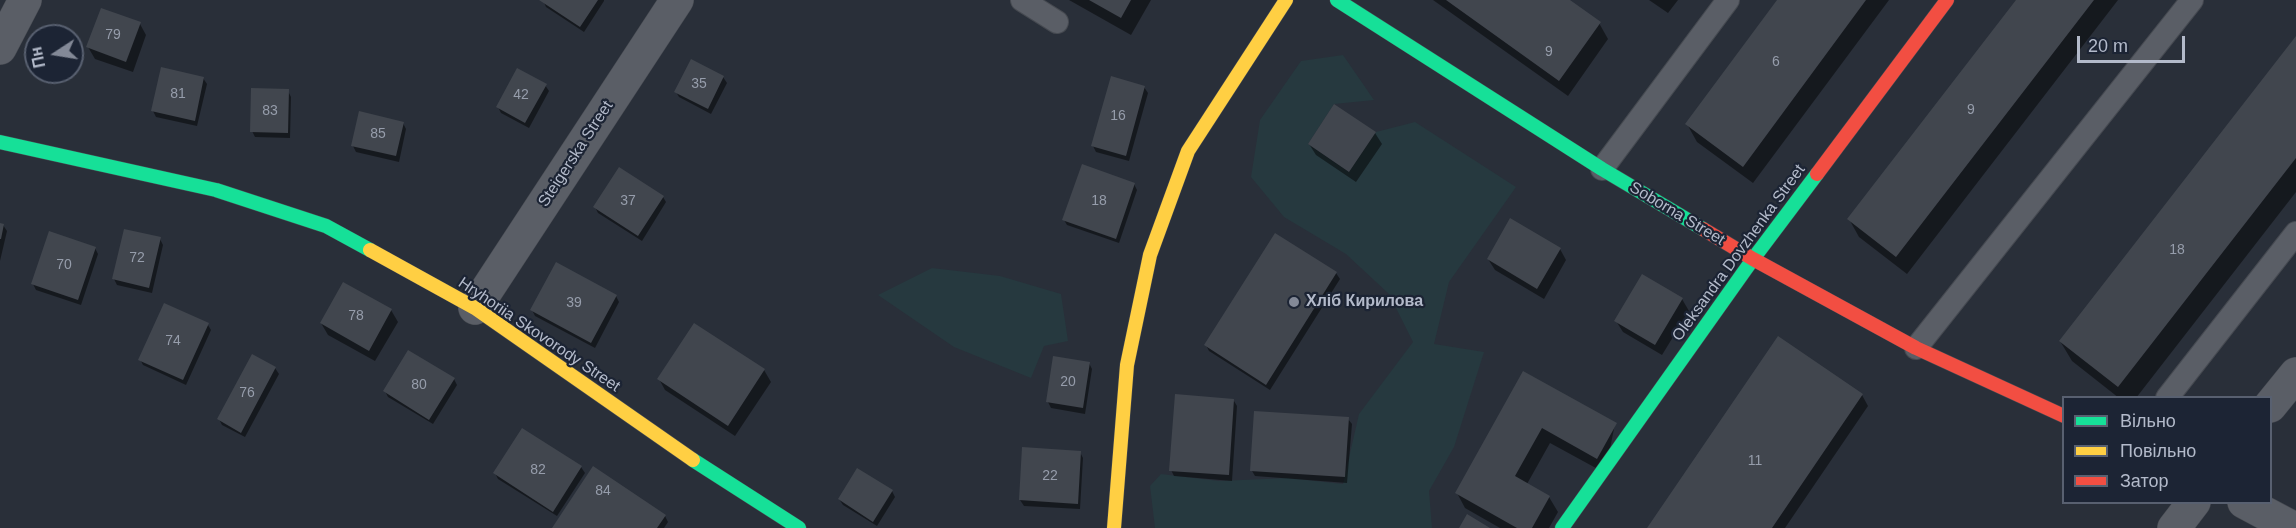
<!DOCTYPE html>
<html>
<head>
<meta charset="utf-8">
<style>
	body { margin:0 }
	#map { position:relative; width:2296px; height:528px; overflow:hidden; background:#292f39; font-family:Helvetica,sans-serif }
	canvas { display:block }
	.legend { position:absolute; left:2062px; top:396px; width:210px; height:108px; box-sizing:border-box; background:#1c2434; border:2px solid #586070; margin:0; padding:8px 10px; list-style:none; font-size:18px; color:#b3baca }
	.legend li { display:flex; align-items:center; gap:12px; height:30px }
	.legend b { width:30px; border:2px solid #586070 }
	.north { position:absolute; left:24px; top:24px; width:60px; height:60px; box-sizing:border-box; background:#1c2434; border:2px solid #586070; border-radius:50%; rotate:258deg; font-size:16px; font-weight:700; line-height:24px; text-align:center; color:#b3baca }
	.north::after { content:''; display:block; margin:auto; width:21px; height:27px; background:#838997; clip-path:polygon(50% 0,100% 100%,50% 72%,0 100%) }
	.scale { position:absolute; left:2077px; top:36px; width:108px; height:27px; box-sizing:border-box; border:3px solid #b3baca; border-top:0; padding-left:8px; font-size:18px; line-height:21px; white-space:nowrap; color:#b3baca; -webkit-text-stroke:4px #1c2434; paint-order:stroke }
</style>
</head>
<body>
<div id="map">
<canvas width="2296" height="528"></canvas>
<ul class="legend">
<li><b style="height:8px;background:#16e098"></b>Вільно</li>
<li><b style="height:8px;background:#ffcf43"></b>Повільно</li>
<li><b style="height:8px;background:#f24e42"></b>Затор</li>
</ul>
<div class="north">Пн</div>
<div class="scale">20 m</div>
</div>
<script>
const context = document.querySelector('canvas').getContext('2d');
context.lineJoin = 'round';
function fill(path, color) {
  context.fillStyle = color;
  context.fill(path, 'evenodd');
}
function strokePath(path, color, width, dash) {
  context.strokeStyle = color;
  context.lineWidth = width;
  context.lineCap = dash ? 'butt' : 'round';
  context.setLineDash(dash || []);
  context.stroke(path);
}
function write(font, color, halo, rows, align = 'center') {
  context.font = font + ' Helvetica,sans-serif';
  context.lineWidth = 4.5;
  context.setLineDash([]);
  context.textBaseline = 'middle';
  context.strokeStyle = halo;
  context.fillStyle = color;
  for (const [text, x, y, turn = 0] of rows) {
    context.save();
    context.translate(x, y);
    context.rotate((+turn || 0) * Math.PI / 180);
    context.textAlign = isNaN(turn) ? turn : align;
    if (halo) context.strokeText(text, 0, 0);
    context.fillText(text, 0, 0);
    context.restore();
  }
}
const green = new Path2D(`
	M1343 55 1374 100 1334 104 1308 144 1349 172 1376 132 1415 122 1516 187 1449 282 1434 344 1484 352 1454 447 1429 491 1432 528H1155L1150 486 1161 474 1219 481 1288 478 1343 484 1359 414 1413 342 1389 294 1346 254 1284 217 1251 177 1260 120 1301 61Z
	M932 268 1000 276 1061 294 1068 341 1044 346 1031 378 954 347 878 295Z`);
const shadow = new Path2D(`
	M543 0H604V1L584 32 546 7Z
	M1069 0H1151L1131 35Z
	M1433 0H1567L1599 23 1608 39 1568 96Z
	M1649 0H1678L1668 13Z
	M1779 0H1889L1753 183 1697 142 1687 124Z
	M2018 0H2118L1907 274 1859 237 1849 219Z
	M140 24 146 35 133 72 95 59 88 47Z
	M2296 39V192L2136 398H2119L2072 361 2060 341Z
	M723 77 727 83 711 114 679 97 676 92Z
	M203 78 207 84 197 126 156 117 153 111Z
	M545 85 549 91 529 128 501 113 498 107Z
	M1144 87 1148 93 1129 161 1096 152 1093 146Z
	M288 91 291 97 290 138 255 137 252 131Z
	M403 123 406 129 399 162 356 152 353 146Z
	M1375 133 1382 144 1356 182 1316 155 1309 144Z
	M1134 184 1137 190 1119 243 1067 225 1064 220Z
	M663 197 666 202 642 241 598 213 595 207Z
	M0 224 3 225 7 231 0 261Z
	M160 239 163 245 152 293 117 285 114 279Z
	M95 248 98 254 81 305 36 290 33 284Z
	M1560 249 1566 260 1544 299 1495 270 1488 259Z
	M1336 273 1340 279 1270 390 1209 351 1206 345Z
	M616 296 619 302 595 348 535 316 532 310Z
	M1682 299 1689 311 1662 355 1623 332 1616 321Z
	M391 310 398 322 375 361 328 335 321 323Z
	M208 325 211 330 186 385 143 365 140 359Z
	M1089 363 1092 369 1085 414 1051 408 1048 402Z
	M275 368 279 374 245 437 222 425 219 419Z
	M764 370 771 382 735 436 665 390 659 379Z
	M1524 373 1615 424 1605 473 1550 443 1527 484 1549 497 1558 512 1549 528H1500L1465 508 1457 493Z
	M454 379 457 385 433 424 388 397 385 391Z
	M1862 395 1868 406 1785 528H1648Z
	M1234 401 1237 406 1232 481 1174 476 1171 470Z
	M1348 419 1352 424 1347 483 1255 476 1252 471Z
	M522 430 581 467 585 473 557 516 498 479 495 473Z
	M1080 452 1083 458 1080 509 1024 506 1020 500Z
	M892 491 895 497 877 526 843 505 839 499Z
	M665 516 668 522 664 528H554Z`);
const building = new Path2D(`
	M539 0H598L580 27Z
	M1089 0H1131L1121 18Z
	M1446 0H1570L1601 22 1559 81Z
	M1777 0H1866L1743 167 1685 124Z
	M2016 0H2094L1896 257 1847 219Z
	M101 8 141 22 126 62 86 47Z
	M2296 36V158L2118 387 2059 341Z
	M691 59 724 76 708 109 674 92Z
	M161 67 204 77 195 121 151 111Z
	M517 68 547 84 525 123 496 107Z
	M1111 76 1145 86 1126 156 1091 146Z
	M251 88 289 89 288 133 250 132Z
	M1334 104 1376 132 1349 172 1308 144Z
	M359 111 404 122 396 156 351 146Z
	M1082 164 1135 183 1116 239 1062 220Z
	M619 167 664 196 638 236 593 207Z
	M1510 218 1561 248 1537 289 1487 259Z
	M0 223 4 224 1 239H0Z
	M124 229 161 237 149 288 112 279Z
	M49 231 96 247 78 300 31 284Z
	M1275 233 1337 272 1266 385 1204 345Z
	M556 262 617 295 591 343 530 310Z
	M1642 274 1683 298 1655 345 1614 321Z
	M343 282 392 309 369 351 320 323Z
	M164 303 209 323 183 380 138 360Z
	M694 323 765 369 728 426 657 379Z
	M1778 336 1863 394 1772 528H1647Z
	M408 350 455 378 429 420 383 391Z
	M252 354 276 367 241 433 217 419Z
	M1053 356 1090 362 1083 408 1046 402Z
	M1523 371 1617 423 1597 459 1542 428 1515 476 1550 496 1532 528H1517L1455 493Z
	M1175 394 1234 399 1229 475 1169 471Z
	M1254 411 1349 417 1345 477 1250 471Z
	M522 428 582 466 553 512 493 473Z
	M1022 447 1081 451 1078 504 1019 500Z
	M593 466 666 515 657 528H552Z
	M857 468 893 490 873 522 838 499Z
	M1467 514 1490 528H1459Z`);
const lane = new Path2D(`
	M1022 0 1057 22
	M1602 169 1728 0
	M1916 348 2192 0
	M2167 398 2296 233`);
const street = new Path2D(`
	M0 48 25 0
	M475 308 677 0
	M2270 406 2296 374
	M2244 502 2293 528
	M2174 528 2194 502`);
const fast = new Path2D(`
	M1337 0 1602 169 1703 229
	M0 142 216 190 326 226 370 250
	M693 460 799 528
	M1562 528 1753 259 1817 174`);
const slow = new Path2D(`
	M370 250 475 308 693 460
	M1114 528 1127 365 1150 255 1188 151 1286 0`);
const jam = new Path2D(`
	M1817 174 1947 0
	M1703 229 1753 259 1916 348 2064 416`);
const markers = [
	[1294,302,6,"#838997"]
];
const numberNames = [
	["79",113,35],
	["9",1549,52],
	["6",1776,62],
	["35",699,84],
	["81",178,94],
	["42",521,95],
	["9",1971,110],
	["83",270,111],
	["16",1118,116],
	["85",378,134],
	["37",628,201],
	["18",1099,201],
	["18",2177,250],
	["72",137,258],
	["70",64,265],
	["39",574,303],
	["78",356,316],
	["74",173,341],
	["20",1068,382],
	["80",419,385],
	["76",247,393],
	["11",1755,461],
	["82",538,470],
	["22",1050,476],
	["84",603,491]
];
const streetNames = [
	["Steigerska Street",576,154,-57],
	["Soborna Street",1677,214,31],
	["Oleksandra Dovzhenka Street",1739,253,-54],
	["Hryhoriia Skovorody Street",539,335,34]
];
const poiNames = [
	["Хліб Кирилова",1306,302]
];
fill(green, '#26393f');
fill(shadow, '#0007');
fill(building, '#41464e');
strokePath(lane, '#464a51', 24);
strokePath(street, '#464a51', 34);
strokePath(fast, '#464a51', 15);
strokePath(slow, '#464a51', 15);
strokePath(jam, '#464a51', 15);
strokePath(lane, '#5a5e66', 22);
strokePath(street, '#5a5e66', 33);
strokePath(fast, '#16e098', 14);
strokePath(slow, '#ffcf43', 14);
strokePath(jam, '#f24e42', 14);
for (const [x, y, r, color] of markers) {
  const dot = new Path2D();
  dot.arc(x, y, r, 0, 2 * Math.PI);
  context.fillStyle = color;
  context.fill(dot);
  strokePath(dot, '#1c2434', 2);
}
write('14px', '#969dab', null, numberNames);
write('16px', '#b3baca', '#1c2434', streetNames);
write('bold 16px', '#b3baca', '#1c2434', poiNames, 'left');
</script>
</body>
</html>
